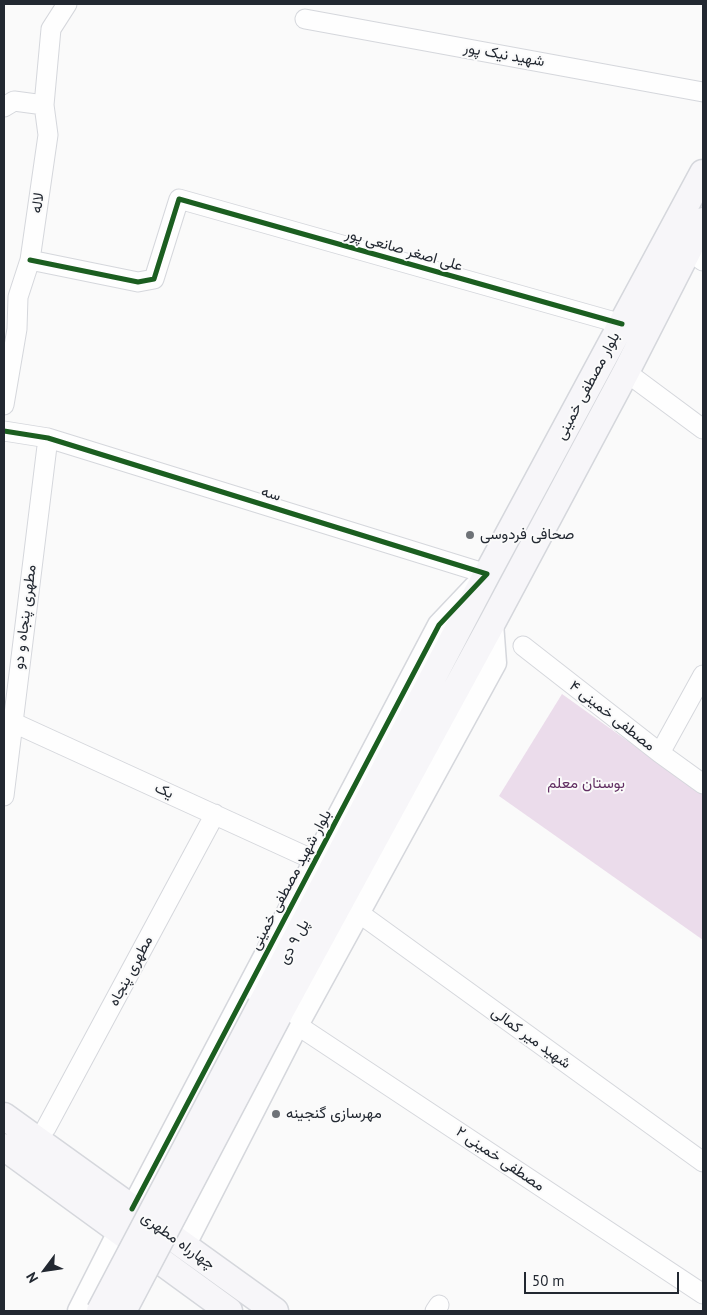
<!DOCTYPE html>
<html>
<head>
<meta charset="utf-8">
<style>
	body { margin:0 }
	#map { position:relative; width:707px; height:1315px; overflow:hidden; background:#fafafa; font-family:"PT Sans",sans-serif }
	canvas { display:block }
	.frame { position:absolute; inset:0; border:5px solid #222831; pointer-events:none }
	.north { position:absolute; left:20px; top:1245px; width:50px; height:50px; -webkit-text-stroke:4px #fafafa; paint-order:stroke; rotate:239deg; font-size:14px; font-weight:700; line-height:20px; text-align:center; color:#222831 }
	.north::after { content:''; display:block; margin:auto; width:18px; height:22px; background:#222831; clip-path:polygon(50% 0,100% 100%,50% 72%,0 100%) }
	.scale { position:absolute; left:524px; top:1272px; width:155px; height:22px; box-sizing:border-box; border:2px solid #222831; border-top:0; padding-left:6px; font-size:15px; line-height:18px; white-space:nowrap; color:#222831; -webkit-text-stroke:4px #fafafa; paint-order:stroke }
</style>
</head>
<body>
<div id="map">
<canvas width="707" height="1315"></canvas>
<div class="frame"></div>
<div class="north">N</div>
<div class="scale">50 m</div>
</div>
<script>
const context = document.querySelector('canvas').getContext('2d');
context.lineJoin = 'round';
function fill(path, color) {
  context.fillStyle = color;
  context.fill(path, 'evenodd');
}
function strokePath(path, color, width, dash) {
  context.strokeStyle = color;
  context.lineWidth = width;
  context.lineCap = dash ? 'butt' : 'round';
  context.setLineDash(dash || []);
  context.stroke(path);
}
function write(font, color, halo, rows, align = 'center') {
  context.font = font + ' "PT Sans",Vazirmatn,sans-serif';
  context.lineWidth = 4;
  context.setLineDash([]);
  context.textBaseline = 'middle';
  context.strokeStyle = halo;
  context.fillStyle = color;
  for (const [text, x, y, turn = 0] of rows) {
    context.save();
    context.translate(x, y);
    context.rotate((+turn || 0) * Math.PI / 180);
    context.textAlign = isNaN(turn) ? turn : align;
    if (halo) context.strokeText(text, 0, 0);
    context.fillText(text, 0, 0);
    context.restore();
  }
}
const green = new Path2D(`
	M562 694 703 795V940L499 796Z`);
const minor = new Path2D(`
	M305 19 703 92
	M4 107 14 101 44 105
	M688 250 703 261
	M30 260 138 282 154 279 179 199 622 324
	M626 372 703 429
	M4 405 17 329 18 297 30 260 48 135 44 105 51 29 67 4
	M4 431 48 438 487 574
	M523 646 660 753 703 784
	M12 722 316 861
	M660 753 703 675
	M4 796 48 438
	M359 913 703 1162
	M297 1025 703 1294
	M46 1128 215 814
	M435 1311 439 1305`);
const tertiary = new Path2D(`
	M132 1209 439 625 475 587
	M184 1246 297 1025 495 663 492 623
	M79 1311 119 1232`);
const secondary = new Path2D(`
	M261 1005 487 574 703 173
	M278 1016 492 623 626 372 703 221
	M4 1116 275 1311
	M4 1147 229 1311`);
const secondaryBridge = new Path2D(`
	M100 1311 261 1005
	M123 1311 278 1016`);
const cycleway = new Path2D(`
	M30 260 138 282 154 279 179 199 622 324
	M4 431 48 438 487 574 439 625 132 1209`);
const markers = [
	[470,535,5,"#6e7277"],
	[276,1114,5,"#6e7277"]
];
const streetNames = [
	["شهید نیک پور",504,55,10],
	["لاله",38,203,-82],
	["علی اصغر صانعی پور",404,250,16],
	["بلوار مصطفی خمینی",588,386,-62],
	["سه",271,494,17],
	["مطهری پنجاه و دو",25,617,-83],
	["مصطفی خمینی ۴",612,716,38],
	["یک",164,791,24],
	["بلوار شهید مصطفی خمینی",291,880,-62],
	["پل ۹ دی",294,942,-62],
	["مطهری پنجاه",131,971,-62],
	["شهید میر کمالی",531,1038,36],
	["مصطفی خمینی ۲",500,1159,34],
	["چهارراه مطهری",178,1241,36]
];
const poiNames = [
	["صحافی فردوسی",480,535],
	["مهرسازی گنجینه",286,1114]
];
const parkNames = [
	["بوستان معلم",586,784]
];
fill(green, '#ebdceb');
strokePath(minor, '#d5d7dc', 21);
strokePath(tertiary, '#d5d7dc', 25);
strokePath(secondary, '#d5d7dc', 29);
strokePath(minor, '#fefefe', 19);
strokePath(tertiary, '#fefefe', 22);
strokePath(secondary, '#f7f6f9', 26);
strokePath(secondaryBridge, '#d5d7dc', 29, []);
strokePath(secondaryBridge, '#f7f6f9', 26);
strokePath(cycleway, '#1b5e20', 5);
for (const [x, y, r, color] of markers) {
  const dot = new Path2D();
  dot.arc(x, y, r, 0, 2 * Math.PI);
  context.fillStyle = color;
  context.fill(dot);
  strokePath(dot, '#fafafa', 2);
}
write('15px', '#222831', '#fafafa', streetNames);
write('15px', '#222831', '#fafafa', poiNames, 'left');
write('15px', '#623063', '#fafafa', parkNames);
</script>
</body>
</html>
